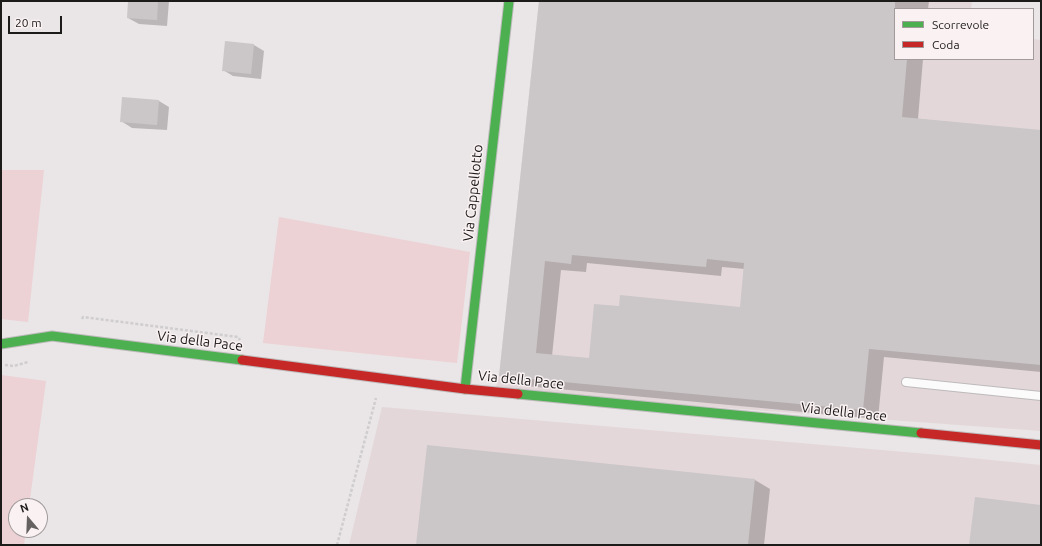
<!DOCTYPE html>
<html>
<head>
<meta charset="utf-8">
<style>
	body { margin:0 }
	#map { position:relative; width:1042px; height:546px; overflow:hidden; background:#eae5e6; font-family:Ubuntu,sans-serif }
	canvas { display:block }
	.frame { position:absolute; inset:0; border:2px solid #1d1a1a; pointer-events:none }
	.legend { position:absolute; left:894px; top:8px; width:140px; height:52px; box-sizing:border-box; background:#f9f1f2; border:1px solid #a19b9c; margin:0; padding:5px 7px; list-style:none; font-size:12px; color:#1d1a1a }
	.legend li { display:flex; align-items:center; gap:8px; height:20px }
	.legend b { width:20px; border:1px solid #a19b9c }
	.north { position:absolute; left:8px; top:498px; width:40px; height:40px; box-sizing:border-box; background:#f9f1f2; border:1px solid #a19b9c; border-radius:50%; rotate:341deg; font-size:11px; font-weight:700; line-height:16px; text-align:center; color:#1d1a1a }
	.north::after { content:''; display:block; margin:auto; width:14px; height:18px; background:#656161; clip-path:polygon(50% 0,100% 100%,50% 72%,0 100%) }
	.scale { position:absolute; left:8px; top:16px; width:54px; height:18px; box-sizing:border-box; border:2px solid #1d1a1a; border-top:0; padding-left:5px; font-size:12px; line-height:14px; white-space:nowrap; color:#1d1a1a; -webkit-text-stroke:3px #f9f1f2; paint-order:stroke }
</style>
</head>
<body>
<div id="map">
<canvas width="1042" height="546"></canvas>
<div class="frame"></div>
<ul class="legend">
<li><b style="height:5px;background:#4caf50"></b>Scorrevole</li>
<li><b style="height:5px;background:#c62828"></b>Coda</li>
</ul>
<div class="north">N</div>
<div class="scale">20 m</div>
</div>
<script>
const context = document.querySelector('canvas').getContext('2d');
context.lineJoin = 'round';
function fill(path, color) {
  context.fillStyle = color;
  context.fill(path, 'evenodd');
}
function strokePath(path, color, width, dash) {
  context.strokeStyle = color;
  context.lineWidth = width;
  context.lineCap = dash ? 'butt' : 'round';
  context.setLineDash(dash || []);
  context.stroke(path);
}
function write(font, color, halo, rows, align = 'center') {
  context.font = font + ' Ubuntu,sans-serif';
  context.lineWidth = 3;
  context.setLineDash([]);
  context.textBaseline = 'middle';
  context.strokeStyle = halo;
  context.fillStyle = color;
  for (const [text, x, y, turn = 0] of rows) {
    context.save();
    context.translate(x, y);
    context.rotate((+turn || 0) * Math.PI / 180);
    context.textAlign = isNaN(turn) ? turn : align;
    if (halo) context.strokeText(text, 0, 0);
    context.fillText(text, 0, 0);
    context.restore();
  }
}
const built = new Path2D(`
	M539 1H972L971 9H895V59H1033V39L1041 40V431L495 391 499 376Z
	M382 407 951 456 1041 465V545H349Z`);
const green = new Path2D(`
	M1 170H44L28 322 1 319Z
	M279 217 470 252 457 363 263 343Z
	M1 375 46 381 29 506H16V530H26L24 545H1Z`);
const shadow = new Path2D(`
	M129 1H169L167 26 139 24 128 18Z
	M540 1H929L928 9H895V59H923L918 119 1041 131V372L884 357 878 419 516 385 501 376ZM587 263 721 276 722 267 745 269 741 308 620 307 590 359 552 356 561 270 586 272Z
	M254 45 264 51 261 79 233 76 223 70Z
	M159 101 169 107 167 130 132 128 121 121Z
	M755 480 770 489 764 545H417Z`);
const building = new Path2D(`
	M128 1H158L157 20 127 18Z
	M539 1H895V59H907L902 117 1041 130V365L869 349 863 410 499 376ZM572 255 706 267 707 259 744 263 740 307 620 295 619 306 594 304 589 358 536 353 545 261 571 264Z
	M225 41 254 44 251 74 222 71Z
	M122 97 159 100 157 125 120 122Z
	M427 445 755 479 748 545H416Z
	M975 497 1041 505V545H969Z`);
const path = new Path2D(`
	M82 319 83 317 238 337 240 340
	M5 365 14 366 28 362
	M1 452V457
	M337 545 376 398`);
const lane = new Path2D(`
	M906 382 1041 396`);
const fast = new Path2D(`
	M1 344 52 336 242 360
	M465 389 509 1
	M518 394 921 433`);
const jam = new Path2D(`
	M242 360 465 389 518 394
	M921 433 1041 445`);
const streetNames = [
	["Via Cappellotto",473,193,-84],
	["Via della Pace",200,341,7],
	["Via della Pace",521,380,6],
	["Via della Pace",844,412,6]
];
fill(built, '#e3d7d9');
fill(green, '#ecd1d5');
fill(shadow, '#0003');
fill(building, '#cbc7c8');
strokePath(lane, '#bdbabb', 10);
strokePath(fast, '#bdbabb', 11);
strokePath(jam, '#bdbabb', 11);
strokePath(path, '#cfcdcd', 2.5, [3, 2]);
strokePath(lane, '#fcfbfb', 8);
strokePath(fast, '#4caf50', 9);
strokePath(jam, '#c62828', 9);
write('14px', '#1d1a1a', '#f9f1f2', streetNames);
</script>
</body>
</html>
